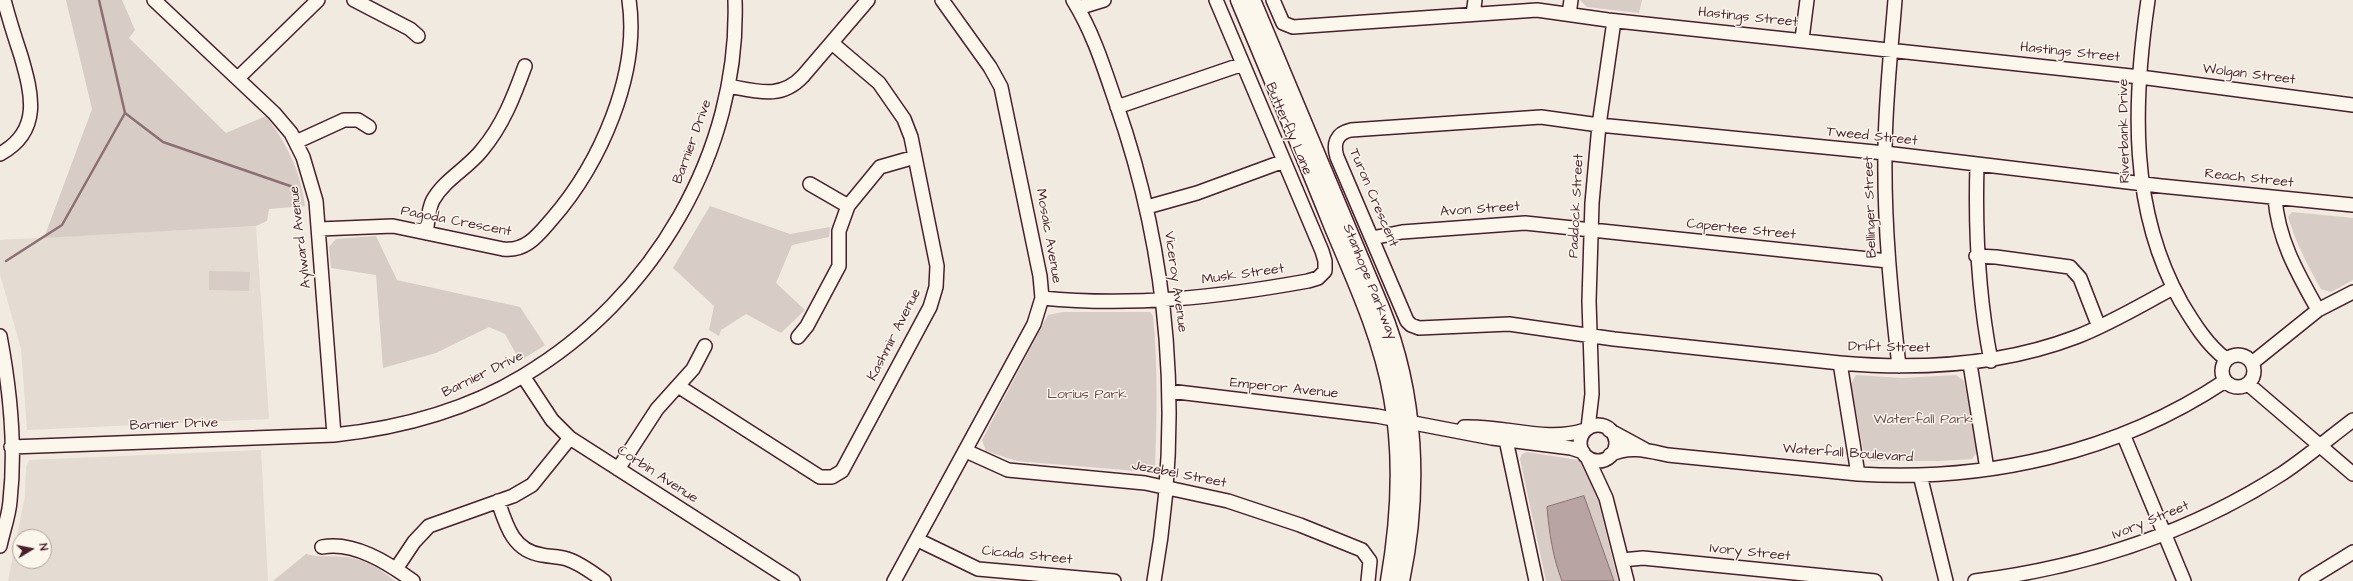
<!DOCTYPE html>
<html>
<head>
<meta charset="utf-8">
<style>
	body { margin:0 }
	#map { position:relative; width:2353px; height:581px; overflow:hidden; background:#f0eae0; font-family:"Architects Daughter",sans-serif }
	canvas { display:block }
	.north { position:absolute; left:12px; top:529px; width:40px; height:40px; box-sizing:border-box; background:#fbf7ec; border:1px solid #b4a19f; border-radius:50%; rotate:80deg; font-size:11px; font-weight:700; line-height:16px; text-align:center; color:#4a1f2b }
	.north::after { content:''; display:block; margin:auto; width:14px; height:18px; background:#4a1f2b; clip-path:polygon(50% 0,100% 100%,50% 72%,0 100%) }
</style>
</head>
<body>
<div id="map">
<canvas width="2353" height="581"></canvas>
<div class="north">N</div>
</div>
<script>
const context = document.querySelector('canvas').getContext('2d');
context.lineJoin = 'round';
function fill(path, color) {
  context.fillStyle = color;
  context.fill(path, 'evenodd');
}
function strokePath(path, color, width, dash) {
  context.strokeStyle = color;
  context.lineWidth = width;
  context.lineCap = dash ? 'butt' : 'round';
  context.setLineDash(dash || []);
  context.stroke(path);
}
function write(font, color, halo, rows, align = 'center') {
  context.font = font + ' "Architects Daughter",sans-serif';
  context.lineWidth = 3;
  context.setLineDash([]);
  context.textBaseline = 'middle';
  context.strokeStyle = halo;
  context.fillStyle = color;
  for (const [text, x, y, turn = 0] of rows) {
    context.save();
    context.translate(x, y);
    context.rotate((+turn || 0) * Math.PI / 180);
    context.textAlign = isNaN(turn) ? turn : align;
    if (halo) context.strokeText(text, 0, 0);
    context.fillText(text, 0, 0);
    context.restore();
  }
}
const built = new Path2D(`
	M256 226 269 419 27 430 21 349 0 274V240Z
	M261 450 268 581H8L25 496 26 467 29 460ZM20 537H44V561H20Z`);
const green = new Path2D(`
	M66 0H122L135 30 129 38 226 133 266 116C288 146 300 170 305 206L269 209 267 221 256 226 44 238 92 109Z
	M1580 0H1642L1639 13 1587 7Z
	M710 206 790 234 830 227 829 237 792 245 776 283 805 310 781 333 746 314 721 330 719 336 709 330 714 306 673 268Z
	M2292 212 2353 218V280L2331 292 2321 289C2308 266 2296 243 2288 217Z
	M376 236 397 280 520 307 545 345 520 361 505 334 489 327 436 353 383 368 376 275 331 268 329 247 336 239Z
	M209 271 250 272 249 291 209 290Z
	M1063 312H1150L1153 316C1158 367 1157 417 1155 467L1148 472 1017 461 986 451 982 440 1048 315Z
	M1856 375 1902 378 1956 375 1964 381 1977 452 1972 459 1939 461H1871L1864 454 1851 384Z
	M1527 452 1578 460 1585 464 1595 488 1618 581H1546L1520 459 1522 454Z
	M306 554C320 558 333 555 347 557 365 559 382 570 395 581H273Z`);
const water = new Path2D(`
	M1584 496 1614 581H1562C1553 558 1549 532 1547 507Z`);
const stream = new Path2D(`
	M99 0 125 113 163 142 296 188
	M6 261 62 225 125 113`);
const minor = new Path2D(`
	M154 0 274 113 291 133 303 157 316 201 334 435
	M354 0 410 29 418 36
	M1073 0C1093 32 1104 68 1116 103 1170 257 1183 420 1154 581
	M1273 0 1283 23 1293 27 1537 10 1608 20 2140 77 2353 105
	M1895 0C1891 51 1885 103 1885 154 1884 225 1891 295 1899 366
	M2148 0C2133 102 2129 209 2181 302 2193 322 2207 345 2226 359
	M1078 8 1104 0
	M1473 14 1475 0
	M1569 14 1571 0
	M1802 39 1807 0
	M238 78 318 0
	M728 86C756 91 781 100 803 76L868 0
	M1117 107 1243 64
	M296 142 344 120H358L369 127
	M0 154C42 131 32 94 21 56 15 38 9 19 4 0
	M1977 165C1975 232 1978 295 1991 361
	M810 184 848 206
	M2275 198C2278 240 2298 274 2318 310
	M1147 207 1197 193 1284 161
	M319 229 393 226 503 249C526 252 538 235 552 219 600 164 640 74 629 0
	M426 233C428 223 428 209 433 200 444 180 468 168 482 150 503 125 514 96 525 66
	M1372 238 1402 232 1525 223 1888 261
	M1976 256 1996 257 2070 267 2080 278 2099 327
	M2173 288C2141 305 2110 324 2076 337 2000 366 1920 370 1840 363L1614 339 1509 324 1419 328 1411 325 1407 321 1337 157C1333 144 1336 133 1351 130L1541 117 1599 125 1885 153 2161 186 2353 205
	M1042 298C1133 307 1219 297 1308 281L1318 278 1325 271V261L1322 251 1216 0
	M0 336C10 389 16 447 10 501 9 516 3 531 0 546
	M798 337 807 326 839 266V231L848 206 880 167 915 157
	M2222 371a16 16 0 1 1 32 0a16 16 0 1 1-32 0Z
	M1840 363 1858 474
	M2252 363 2318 310 2353 292
	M1970 364 1987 469
	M523 376 552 420 570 438 793 581
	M2248 384 2353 474
	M678 386 820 477H832L842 471 930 307 936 287 937 266 911 137 904 119 879 83 832 43
	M1169 391 1377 416 1492 438 1571 448 1583 452
	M1580 443a18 18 0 1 1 36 0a18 18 0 1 1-36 0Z
	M1464 427C1504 425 1546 443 1585 430
	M1588 428 1592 394 1589 301 1592 203 1599 125 1614 21
	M1609 430 1644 449
	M2123 434 2184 581
	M1506 440 1536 581
	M11 447 334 435C400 428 465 411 523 376 653 299 740 152 735 0
	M966 451 1008 470 1145 483 1228 501 1300 525 1362 550 1370 561 1368 581
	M1610 455C1629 445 1649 451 1668 455L1858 474C1986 482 2117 453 2225 381
	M1587 457 1606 498 1627 581
	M618 469 657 409 693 369 705 346
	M1920 475 1946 581
	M498 501C506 525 513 551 542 555 551 557 559 556 567 559 580 563 593 573 604 581
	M918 540 978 569 1114 581
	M322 547C354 541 388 563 413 581
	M1622 560 1643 558 1875 581
	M396 569 414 542 429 526 513 496 532 485 570 438
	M894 581 1034 324 1042 298 1040 276 1001 87 990 67 942 0
	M1975 581C2085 567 2189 534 2283 473 2307 457 2329 438 2353 420
	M2306 581 2353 552`);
const major = new Path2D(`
	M1239 0C1271 76 1303 153 1334 230 1357 284 1382 339 1392 397 1403 456 1399 523 1389 581
	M1252 0 1381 308C1416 394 1420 491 1401 581`);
const streetNames = [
	["Hastings Street",1748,18,6],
	["Hastings Street",2070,53,6],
	["Wolgan Street",2249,75,7],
	["Butterfly Lane",1288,129,67],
	["Riverbank Drive",2125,131,-91],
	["Tweed Street",1872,137,6],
	["Barnier Drive",693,142,-70],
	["Reach Street",2249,179,6],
	["Turon Crescent",1373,198,67],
	["Paddock Street",1577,206,-87],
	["Bellinger Street",1871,207,-92],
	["Avon Street",1480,210,-4],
	["Pagoda Crescent",456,222,11],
	["Capertee Street",1741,230,6],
	["Mosaic Avenue",1048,236,80],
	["Aylward Avenue",301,237,-97],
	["Musk Street",1243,275,-8],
	["Viceroy Avenue",1175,282,82],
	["Stanhope Parkway",1369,282,68],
	["Kashmir Avenue",895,335,-63],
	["Drift Street",1889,348,1],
	["Barnier Drive",483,375,-26],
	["Emperor Avenue",1284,389,6],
	["Barnier Drive",174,425,-2],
	["Waterfall Boulevard",1848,454,4],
	["Corbin Avenue",657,475,33],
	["Jezebel Street",1179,475,11],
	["Ivory Street",2151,521,-22],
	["Ivory Street",1750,553,6],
	["Cicada Street",1027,556,6]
];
const parkNames = [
	["Lorius Park",1087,395],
	["Waterfall Park",1923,420]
];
fill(built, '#e4dbd2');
fill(green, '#d8ccc6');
fill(water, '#b8a4a2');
strokePath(water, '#8c6f72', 1);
strokePath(stream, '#8c6f72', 2.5);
strokePath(minor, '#4a1f2b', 16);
strokePath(major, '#4a1f2b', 19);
strokePath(minor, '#fbf7ec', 13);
strokePath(major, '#fbf7ec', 16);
write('14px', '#4a1f2b', '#fbf7ec', streetNames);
write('14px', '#6e4a52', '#fbf7ec', parkNames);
</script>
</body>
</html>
